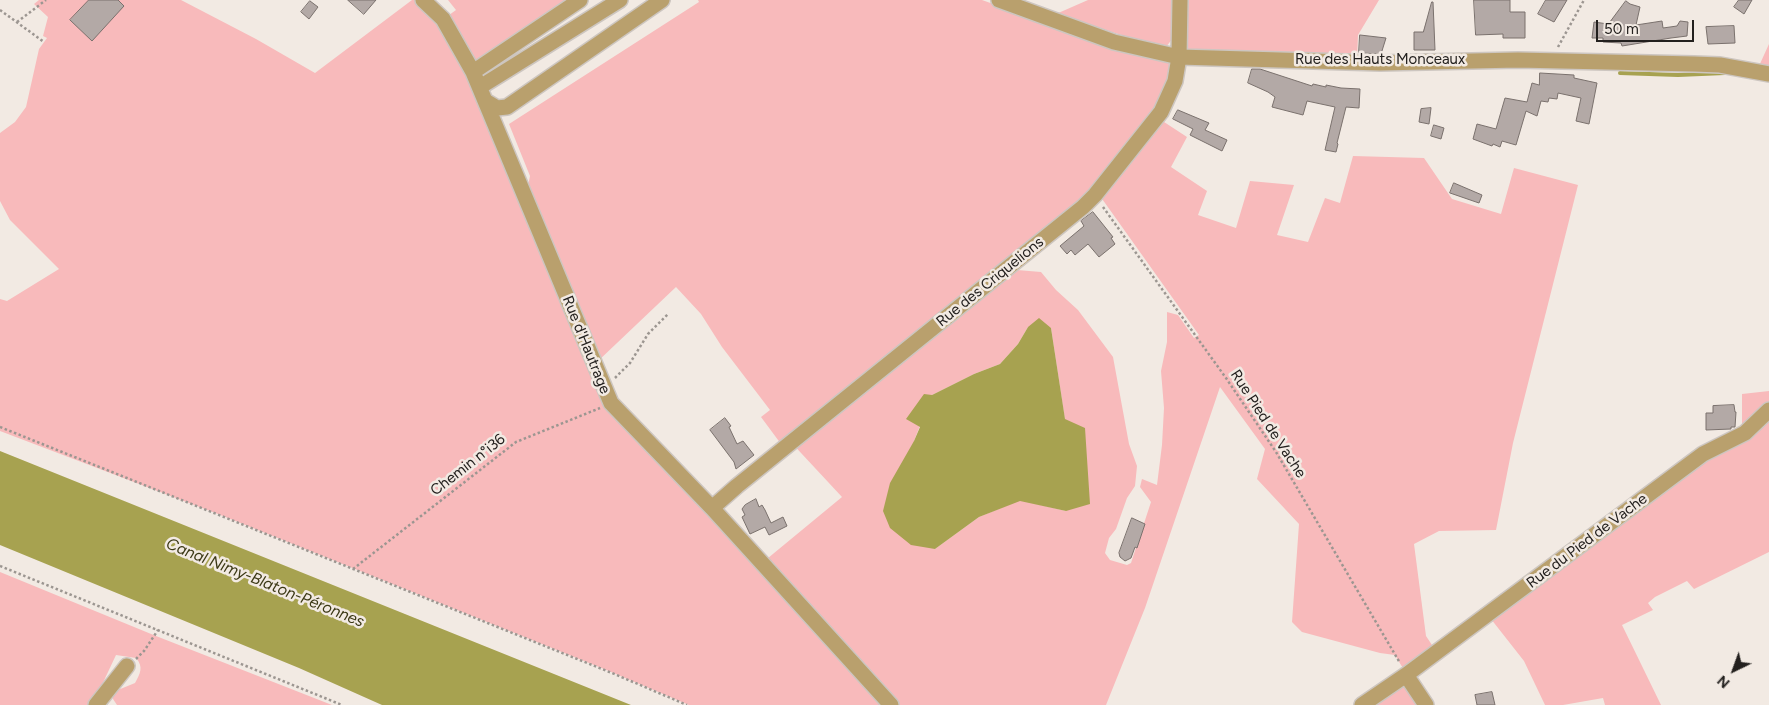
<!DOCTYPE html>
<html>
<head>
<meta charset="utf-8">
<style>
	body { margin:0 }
	#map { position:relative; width:1769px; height:705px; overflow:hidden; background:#f2eae3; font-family:Figtree,sans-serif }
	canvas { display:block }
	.north { position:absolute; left:1709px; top:645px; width:50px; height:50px; -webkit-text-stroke:4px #f2eae3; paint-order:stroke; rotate:222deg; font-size:14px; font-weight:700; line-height:20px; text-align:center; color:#23201e }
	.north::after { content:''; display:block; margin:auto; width:18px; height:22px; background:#23201e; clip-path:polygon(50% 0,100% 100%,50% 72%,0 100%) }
	.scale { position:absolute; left:1596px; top:20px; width:98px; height:22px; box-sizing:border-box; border:2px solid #23201e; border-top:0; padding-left:6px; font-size:15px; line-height:18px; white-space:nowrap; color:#23201e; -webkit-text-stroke:4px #f2eae3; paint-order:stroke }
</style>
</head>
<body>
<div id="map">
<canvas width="1769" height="705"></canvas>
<div class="north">N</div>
<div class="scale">50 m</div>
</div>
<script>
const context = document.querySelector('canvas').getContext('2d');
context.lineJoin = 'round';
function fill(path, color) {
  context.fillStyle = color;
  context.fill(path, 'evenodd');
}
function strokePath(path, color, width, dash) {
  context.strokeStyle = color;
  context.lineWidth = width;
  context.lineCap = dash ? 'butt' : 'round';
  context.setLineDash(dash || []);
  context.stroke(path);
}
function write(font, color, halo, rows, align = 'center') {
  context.font = font + ' Figtree,sans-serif';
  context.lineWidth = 5;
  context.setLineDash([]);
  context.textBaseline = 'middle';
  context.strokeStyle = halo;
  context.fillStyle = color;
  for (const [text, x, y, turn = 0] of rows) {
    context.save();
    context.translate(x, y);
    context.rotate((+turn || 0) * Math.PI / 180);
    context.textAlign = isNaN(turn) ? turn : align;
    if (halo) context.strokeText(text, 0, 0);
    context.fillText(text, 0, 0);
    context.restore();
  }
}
const green = new Path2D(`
	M39 0H181L256 39 315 73 412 0H415L438 23 456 10 448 0H580L473 71 602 384 762 563 842 497 788 439 781 444 761 417 770 410 722 347 701 314 676 287 597 362 528 186 530 176 509 124 699 2 698 0H982L1038 20 1166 59 1170 63 1172 69 1162 101 1078 203 1009 261 1017 270 1041 272 1056 290 1078 310 1113 357 1129 444 1137 466 1135 486 1127 498 1116 529 1109 538 1105 553 1110 560 1127 565 1131 563 1151 502 1140 487 1142 479 1157 485 1162 445 1164 408 1161 371 1167 342V312L1178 315 1194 338 1199 335 1100 196 1161 120 1187 137 1171 167 1207 191 1198 215 1236 228 1250 181 1294 185 1277 235 1308 242 1325 198 1340 203 1353 156 1424 158 1452 199 1501 214 1514 168 1578 185 1513 443 1496 530 1439 531 1414 544 1426 636 1434 648 1404 670 1395 655 1380 653 1302 632 1292 622 1299 524 1257 479 1265 449 1220 387 1145 608 1106 705H689L604 669 218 514 0 431V299L7 301 59 269 10 220 0 201V133L15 122 26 107 39 49 47 38 43 36 48 17 34 4ZM1028 327 1051 328 1065 420 1066 511 1020 500 979 517 935 549 914 441 932 395 974 374 1000 364 1018 344Z
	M1088 0H1177L1173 38 1166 47H1159L1056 14Z
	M1183 0H1379L1358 35 1357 58 1187 51 1184 47Z
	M1769 44V69L1759 66Z
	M1769 391V407L1742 430V394Z
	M1769 418V552L1694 589 1687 581 1655 597 1648 603 1653 610 1622 625 1661 705H1605L1603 698 1563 705H1545L1524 661 1491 619 1701 461Z
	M0 572 156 636 332 705H117L113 699V692L135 683C140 674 144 667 136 658L116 655 100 689 89 705H0Z
	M1404 683 1419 705H1371Z`);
const water = new Path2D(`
	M1039 318 1051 328 1065 419 1085 428 1090 504 1066 511 1020 501 979 517 935 549 911 545 890 528 883 511 890 483 914 441 920 427 906 419 924 394 932 395 974 374 1000 364 1018 344 1028 327Z
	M0 451 631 705H382L299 668 0 545Z`);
const stream = new Path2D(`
	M1620 73 1678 75 1725 73`);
const building = new Path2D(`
	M89 0H118L124 6 92 41 70 20Z
	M348 0H376L364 14Z
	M1474 0H1510V12H1525V38H1503V34L1476 35Z
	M1546 0H1567L1554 22 1538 14Z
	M1739 0H1752L1744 14 1734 7Z
	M310 1 318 7 309 19 301 12Z
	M1626 1 1630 4 1640 7 1636 25 1662 21 1663 28 1677 26 1680 21 1688 22 1687 36 1671 38 1622 46 1621 43 1603 42V38H1592L1594 22 1608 24Z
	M1432 2H1433L1435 50H1414V32H1423Z
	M1734 26 1735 43 1708 44 1706 27Z
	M1360 35 1386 38 1381 54 1359 53Z
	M1252 69H1260L1312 86 1313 84 1326 87V85L1341 88 1360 89 1359 108 1346 107 1337 143 1338 144 1336 152 1325 150 1335 107 1307 101 1303 115 1272 107 1275 97 1268 92 1248 83Z
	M1540 73 1574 75V78L1597 83 1589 124 1576 121 1581 98 1558 93 1557 99 1549 98 1548 102 1541 101 1537 116 1526 111 1516 145 1502 141 1500 147 1493 144 1492 146 1473 139 1477 124 1496 129 1505 98 1527 102 1532 83 1539 85Z
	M1431 108 1429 124 1419 122 1421 109Z
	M1178 110 1209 123 1205 130 1227 140 1222 151 1190 135 1193 129 1173 119Z
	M1434 125 1444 128 1441 139 1431 136Z
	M1454 183 1482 195 1479 203 1450 193Z
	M1093 212 1113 237 1111 238 1115 244 1099 257 1088 244 1075 255 1071 250 1067 254 1060 246 1084 226 1081 221Z
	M1734 405 1735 412H1736L1735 427H1731V429L1706 430V413H1713V406Z
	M725 418 731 426 729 427 737 444 743 441 754 455 736 469 734 462 710 430Z
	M756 499 759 507 762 505 765 510 771 523 783 517 787 526 769 535 765 527 750 534 742 517 745 515 742 509 745 505Z
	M1132 518 1145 524 1137 548 1135 547 1131 558 1125 561 1120 557 1119 553Z
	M1492 692 1495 705H1477L1475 695Z`);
const path = new Path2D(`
	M0 10 44 42
	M17 22 46 0
	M1558 47 1584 0
	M1103 207 1226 378 1276 452 1400 663
	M615 378 630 363 648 334 668 314
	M0 427 612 673 687 705
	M0 566 342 705
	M353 569 516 442 600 408
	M136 659 144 651 158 630`);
const minor = new Path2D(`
	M423 0 443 19 473 72 611 403 712 508 891 705
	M999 0 1114 42 1179 57 1380 63 1518 60 1694 64 1720 65 1769 74
	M473 72 580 0
	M480 87 620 0
	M487 102 497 108 507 107 662 0
	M712 508 737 486 1083 207 1095 195 1161 112 1175 81 1179 57 1180 0
	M1406 675 1426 705
	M96 705 127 666
	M1362 705 1406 675 1703 454 1745 433 1769 410`);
const streetNames = [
	["Rue des Hauts Monceaux",1380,60],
	["Rue des Criquelions",990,282,-39],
	["Rue d'Hautrage",586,345,68],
	["Rue Pied de Vache",1268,424,57],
	["Chemin n°i36",468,465,-38],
	["Rue du Pied de Vache",1587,541,-37]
];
const waterNames = [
	["Canal Nimy-Blaton-Péronnes",265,583,22]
];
fill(green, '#f8babb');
fill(water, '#a7a250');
strokePath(stream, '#a7a250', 4);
fill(building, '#b3a9a6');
strokePath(building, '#7a716d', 1);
strokePath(minor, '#cdc6c0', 18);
strokePath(path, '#9c9691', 2.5, [2.5, 2.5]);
strokePath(minor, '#b9a06d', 15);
write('15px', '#23201e', '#f2eae3', streetNames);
write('italic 16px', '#3b3815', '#f2eae3', waterNames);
</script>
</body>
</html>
